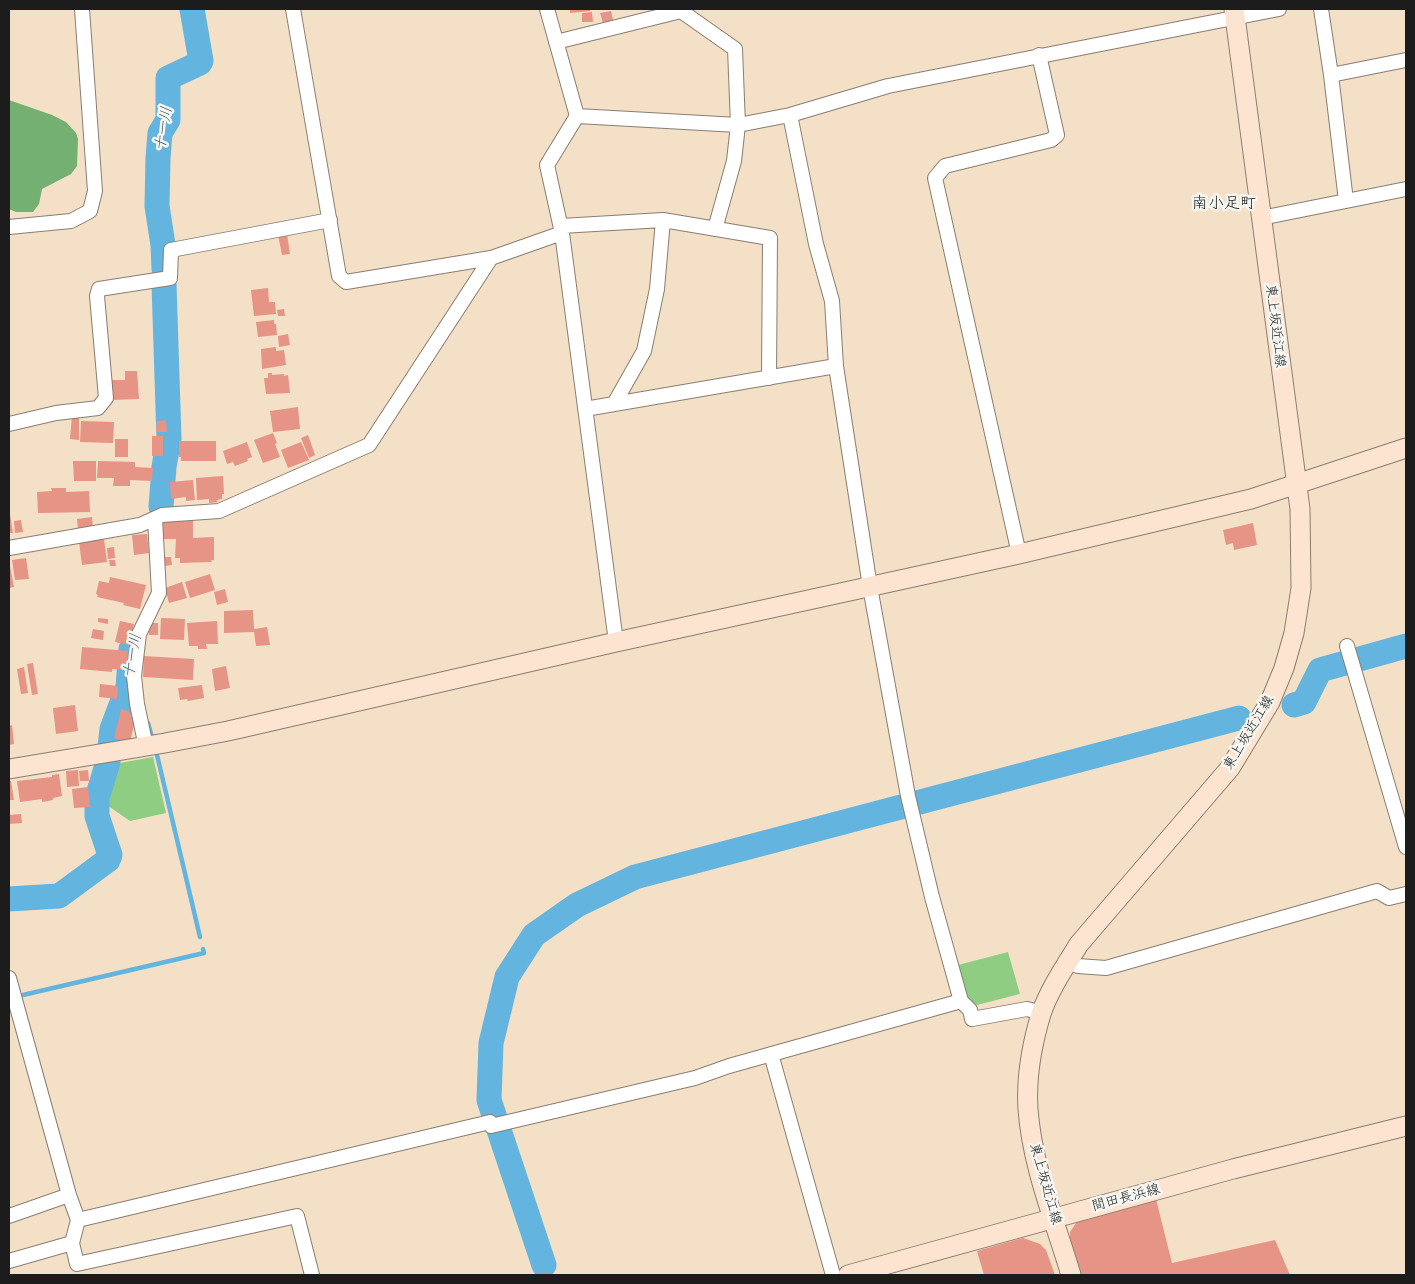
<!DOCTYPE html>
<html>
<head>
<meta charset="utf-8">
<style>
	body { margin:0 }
	#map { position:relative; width:1415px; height:1284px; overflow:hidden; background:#f4e0c6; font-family:Pangolin,sans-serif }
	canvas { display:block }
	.frame { position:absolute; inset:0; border:10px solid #1c1c1c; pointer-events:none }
</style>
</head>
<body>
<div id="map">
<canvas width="1415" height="1284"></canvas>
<div class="frame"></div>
</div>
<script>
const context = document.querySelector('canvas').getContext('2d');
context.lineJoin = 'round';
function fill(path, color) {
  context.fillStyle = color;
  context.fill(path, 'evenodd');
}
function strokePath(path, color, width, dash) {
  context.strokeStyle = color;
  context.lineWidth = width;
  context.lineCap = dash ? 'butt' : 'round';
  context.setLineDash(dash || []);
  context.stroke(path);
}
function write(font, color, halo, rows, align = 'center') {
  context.font = font + ' Pangolin,"Klee One",sans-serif';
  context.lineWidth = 5;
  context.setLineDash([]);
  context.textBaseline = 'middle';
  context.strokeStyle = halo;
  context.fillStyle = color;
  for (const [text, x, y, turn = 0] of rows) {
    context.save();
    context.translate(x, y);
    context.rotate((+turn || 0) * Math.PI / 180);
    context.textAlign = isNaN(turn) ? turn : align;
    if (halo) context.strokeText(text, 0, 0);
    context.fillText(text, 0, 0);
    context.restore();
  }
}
const green = new Path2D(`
	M153 757 166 813 130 821 104 803 114 764Z
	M1008 952 1020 994 977 1005 966 1001 958 965Z`);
const forest = new Path2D(`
	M9 100 52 115 66 122 76 133 78 139 77 166 71 174 42 189 39 204 33 212H16L9 209Z`);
const stream = new Path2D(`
	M148 723 152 737
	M157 755 200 937
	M23 995 204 953 203 949`);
const river = new Path2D(`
	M164 269 163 245 157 206 158 158 160 133 168 120V78L200 63 201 61 192 9
	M161 507 164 467 169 439 164 284
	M1294 705 1304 702 1320 670 1406 646
	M110 747 112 729 128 687 131 649
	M9 899 59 896 108 860 110 855 97 816V798L108 762
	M544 1265 489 1100 491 1043 507 977 534 935 577 905 635 877 1239 718`);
const building = new Path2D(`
	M570 9H590V11L570 13Z
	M611 11 613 20 603 23 600 13Z
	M592 12 593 22H582V13Z
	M287 234 290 254 282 255 278 235Z
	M268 288 269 302H275L276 314 254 316 251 290Z
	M284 309 285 316H278L277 310Z
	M274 320V324H276L277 335 258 337 256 322Z
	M288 334 290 345 279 347 278 336Z
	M276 347V351L284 350 286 365 262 369 261 349Z
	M125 371H137L139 399 112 400 111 380H125Z
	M268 373H272V375L284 374V376L288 375 290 393 266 394 264 378H268Z
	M298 407 300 429 273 432 270 411Z
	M72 415H79V440L70 439Z
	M166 420 167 432H156L157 421Z
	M81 421 114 422 113 443 80 442Z
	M273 433 277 443 275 444 280 457 263 463 254 440Z
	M308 435 315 455 309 458 301 438Z
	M152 436H163V456H152Z
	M115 439H128V457H115Z
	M179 441H216V461H181V457H179Z
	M247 442 252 457 247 459 248 461 235 466 233 462 227 464 223 451Z
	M301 442 309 460 288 468 281 450Z
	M73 461H96V481H74Z
	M98 461 135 462V467L153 468 152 481 130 480V486H113L114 478H97Z
	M223 476 224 494H222V499L217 500V502L209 503V499L197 500 196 478Z
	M193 480 195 500 186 501V497L171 499 170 482Z
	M51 488H66V492L89 491 90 512 38 513 37 492 52 491Z
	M10 514 13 533H9V515Z
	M92 517 93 528 78 530 77 519Z
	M193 519V538L214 537V560H211L212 562 180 563V558H175L176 539H160V520Z
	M21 520 23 532 15 533 14 521Z
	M1253 523 1257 545 1234 550 1233 543 1226 545 1223 530Z
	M147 534 149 553 134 555 132 535Z
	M104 539 107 562 82 565 79 542Z
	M114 547 115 558 108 559 107 548Z
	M164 557H171L172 565 164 566Z
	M26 558 29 579 15 580 12 560Z
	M109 560H115L116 566H110Z
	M9 561 14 587 9 588Z
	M210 574 215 590 190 598 185 582Z
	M110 577 146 585 140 609 123 605 124 603 97 597 98 595 96 594 99 581 109 583Z
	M182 582 187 598 169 603 165 588Z
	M225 589 228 602 217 605 214 592Z
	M253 610 254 629 267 627 270 645 256 646 254 632 224 633V611Z
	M98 618 108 619V624L98 622Z
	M161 618 185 619 184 640 160 639Z
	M120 621 134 624 129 645 115 642Z
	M217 621 218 644H206L207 649H198V646H189L187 623Z
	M149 623H158V635H149Z
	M93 629 104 631 103 640 91 638Z
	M82 647 128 651 126 670 112 669V672L80 669Z
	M144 656 194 659 193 680 143 677Z
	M33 663 38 694 32 695 27 664Z
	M226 666 230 688 215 691 212 669Z
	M24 667 28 693 21 694 17 669Z
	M100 684 118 686 117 699 99 697Z
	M202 685 204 698 188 701 187 699 180 700 178 688Z
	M75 705 78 731 56 734 53 708Z
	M121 709 131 712 130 716 136 717 130 742 114 738Z
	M12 725 14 744 9 745V726Z
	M78 770 79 786 67 787 66 771Z
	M88 770 89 781H80L79 771Z
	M59 774 62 796 53 798V800L42 802V799L20 802 17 781 52 777V775Z
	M9 781H11L14 800H9Z
	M88 787 90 807 74 808 72 789Z
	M21 814 22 823 9 824V815Z
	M1155 1195 1172 1263 1275 1240 1290 1275H1079L1070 1239V1232L1078 1220Z
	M1023 1238 1040 1244 1046 1250 1055 1275H984L977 1251Z`);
const street = new Path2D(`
	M293 9 339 276 346 282 491 258 562 233 547 165 577 116
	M547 9 577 116 738 125 790 115
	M1321 9 1331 75 1346 201
	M556 42 681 11 735 49 738 125 734 161 715 229
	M1331 75 1406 60
	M1261 218 1406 189
	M561 226 663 220 770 238 769 378
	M9 227 71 221 90 211 95 191 82 9
	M562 233 616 642
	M614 404 644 351 657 289 663 220
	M585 409 836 366
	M9 424 56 413 98 408 106 398 97 296 99 289 170 278 171 250 330 220
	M9 548 140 525 162 515 219 511 369 445 491 258
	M1019 554 935 178 945 166 1051 140 1057 135 1039 55
	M1347 646 1406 847
	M146 747 137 704 134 676 139 634 159 593 155 519
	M1068 962 1078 966 1106 968 1377 891 1389 898 1406 894
	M9 978 69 1195 78 1220 72 1243 77 1264 297 1216 312 1275
	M1042 1013 1027 1009 972 1019 970 1010 961 1001 932 897 908 796 870 587 836 366 832 301 816 244 790 115 888 86 1279 9
	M771 1054 833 1275
	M491 1126 695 1078 729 1066 961 1001
	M9 1216 69 1195
	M78 1220 490 1122
	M9 1261 72 1243`);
const secondary = new Path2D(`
	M9 769 165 743 228 731 616 642 1019 554 1251 499 1406 448
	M848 1275 1233 1169 1406 1126
	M1071 1275C1055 1221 1032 1166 1028 1109 1026 1078 1032 1044 1041 1014 1049 990 1066 965 1079 944L1230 768 1270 702 1284 668 1294 633 1301 588 1300 509 1234 9`);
const streetNames = [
	["東上坂近江線",1275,326,83],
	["東上坂近江線",1249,733,-59],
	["東上坂近江線",1045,1184,74],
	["間田長浜線",1126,1198,-15]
];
const waterNames = [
	["十一川",164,129,-81],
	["十一川",133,656,-80]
];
const quarterNames = [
	["南小足町",1224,204]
];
fill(green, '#8fcd83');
fill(forest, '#73b071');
strokePath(stream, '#63b4de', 4.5);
strokePath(river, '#63b4de', 25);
fill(building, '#e59485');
strokePath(street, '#887e71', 16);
strokePath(secondary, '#887e71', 21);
strokePath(street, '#fff', 14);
strokePath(secondary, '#fde4d0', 19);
write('14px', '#1c1c1c', '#f6f6f2', streetNames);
write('italic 15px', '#38596a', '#f6f6f2', waterNames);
write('16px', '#1c1c1c', '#f6f6f2', quarterNames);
</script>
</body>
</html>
